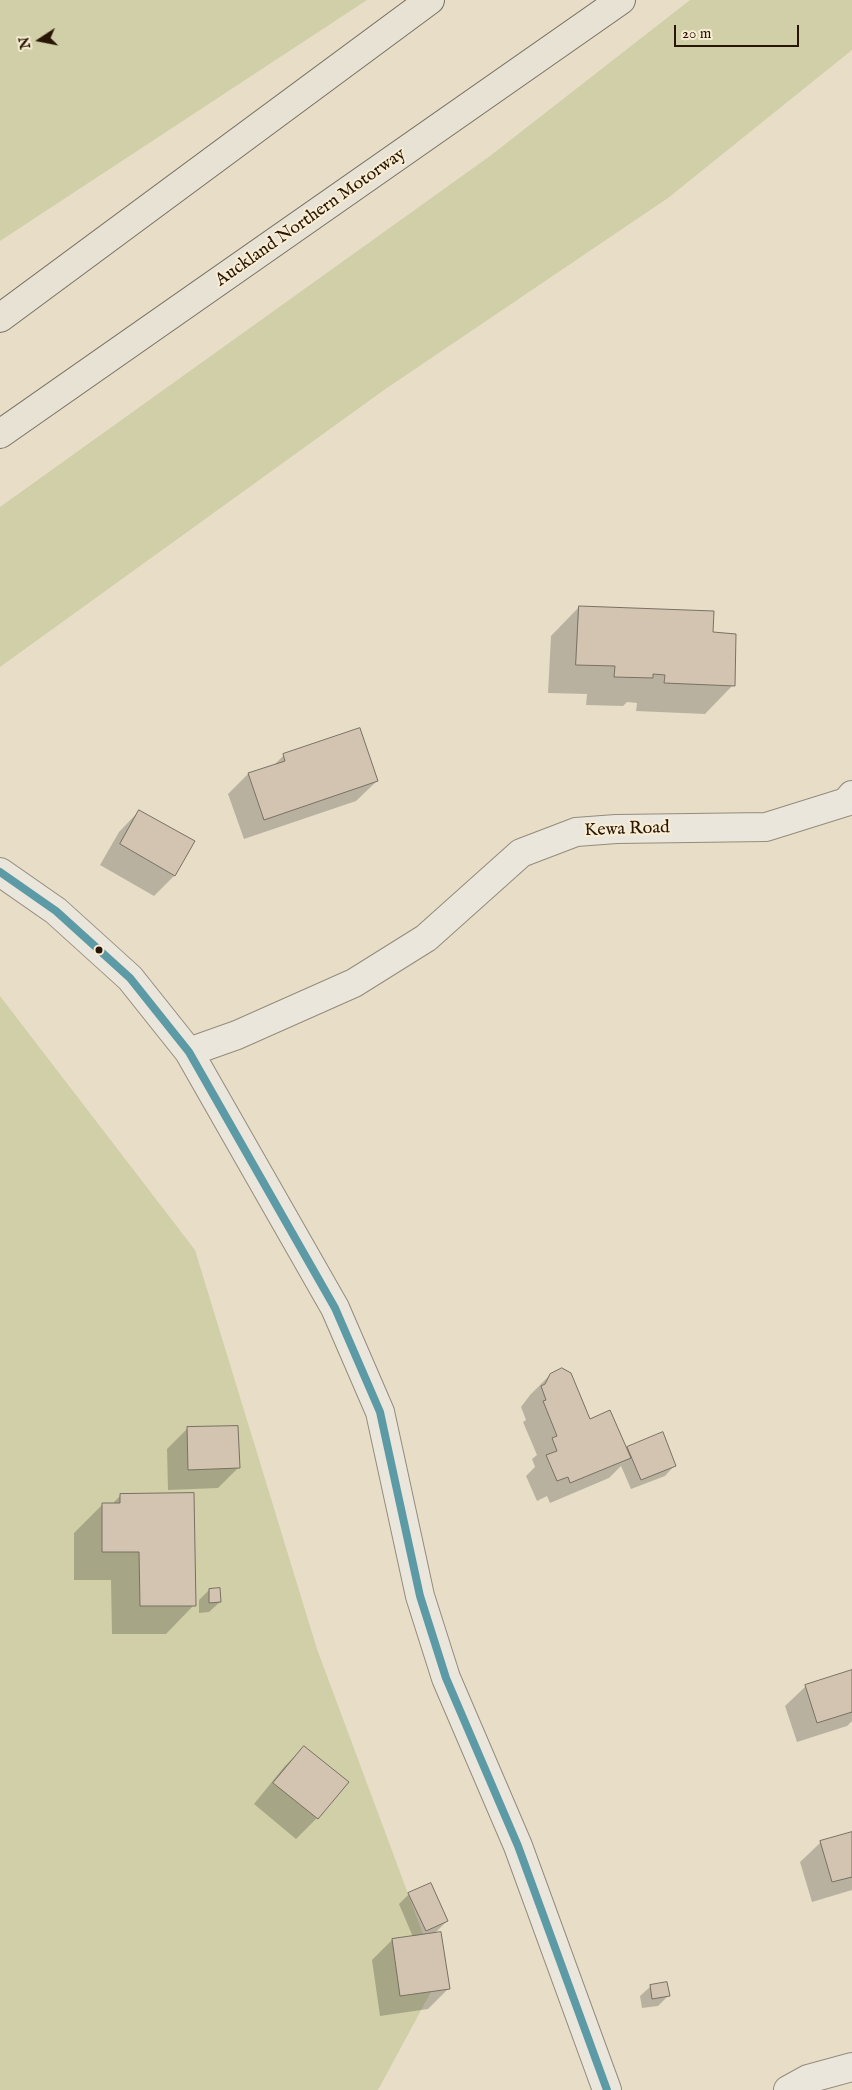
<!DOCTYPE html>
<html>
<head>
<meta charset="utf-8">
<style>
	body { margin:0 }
	#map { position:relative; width:852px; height:2090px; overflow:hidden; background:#e8dec7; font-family:"IM FELL English",serif }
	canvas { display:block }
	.north { position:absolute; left:15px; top:15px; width:50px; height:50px; -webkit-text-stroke:4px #f8edd2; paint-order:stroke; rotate:259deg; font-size:14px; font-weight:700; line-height:20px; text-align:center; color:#281505 }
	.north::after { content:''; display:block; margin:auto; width:18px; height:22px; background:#281505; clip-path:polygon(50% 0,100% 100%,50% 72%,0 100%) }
	.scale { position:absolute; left:674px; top:25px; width:125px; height:22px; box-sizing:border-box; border:2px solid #281505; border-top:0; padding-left:6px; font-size:15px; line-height:18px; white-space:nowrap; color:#281505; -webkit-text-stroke:4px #f8edd2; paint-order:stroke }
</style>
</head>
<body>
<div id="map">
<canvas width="852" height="2090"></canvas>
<div class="north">N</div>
<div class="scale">20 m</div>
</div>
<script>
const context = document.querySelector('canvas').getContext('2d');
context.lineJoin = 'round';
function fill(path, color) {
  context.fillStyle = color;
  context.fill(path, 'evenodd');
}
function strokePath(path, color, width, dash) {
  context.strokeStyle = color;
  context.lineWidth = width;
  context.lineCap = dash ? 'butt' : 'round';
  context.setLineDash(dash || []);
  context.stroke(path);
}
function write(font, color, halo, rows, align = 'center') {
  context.font = font + ' "IM FELL English",serif';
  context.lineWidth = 4;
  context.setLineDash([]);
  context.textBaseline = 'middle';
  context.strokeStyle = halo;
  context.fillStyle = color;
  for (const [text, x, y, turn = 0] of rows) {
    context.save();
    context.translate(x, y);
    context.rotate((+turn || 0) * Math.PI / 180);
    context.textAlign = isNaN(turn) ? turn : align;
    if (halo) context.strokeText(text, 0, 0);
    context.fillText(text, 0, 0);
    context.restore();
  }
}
const green = new Path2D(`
	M0 0H367L0 241Z
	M690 0H852V50L668 198 384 390 0 667V507L490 156Z
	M0 996 195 1250 317 1649 439 1977 378 2090H0Z`);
const shadow = new Path2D(`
	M579 607 712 634 733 685 705 714 636 711 637 703 627 702 623 706 586 705 587 694 548 693 551 636Z
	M284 755 377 781 356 801 244 839 228 794 248 774 273 766Z
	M139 811 174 876 154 896 100 865 119 832Z
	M550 1375 589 1421 626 1450 628 1448 675 1465 665 1476 631 1489 621 1466 609 1478 550 1503 547 1496 537 1501 526 1476 535 1467 532 1459 537 1455 523 1422 526 1420 521 1407 530 1395Z
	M188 1428 239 1467 218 1488 168 1490 167 1449Z
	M121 1495 194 1605 166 1634H112L111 1580H74V1533L103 1504H112Z
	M209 1590 220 1602 209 1612 199 1613V1600Z
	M852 1671V1721L847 1726 797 1742 785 1706 806 1686Z
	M304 1747 347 1782 317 1818 296 1839 254 1804 284 1767Z
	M852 1833V1890L812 1902 800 1862 821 1842Z
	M409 1894 447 1921 434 1934 448 1989 428 2009 380 2016 372 1960 392 1940 413 1937 399 1904Z
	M651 1986 669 1995 658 2006 642 2008 640 1996Z`);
const building = new Path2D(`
	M579 606 714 611 713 632 736 634 735 686 664 683 665 675 653 674V678L614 677 615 666 576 665Z
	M360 728 378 781 264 820 248 773 285 761 283 754Z
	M139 810 195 841 175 876 120 844Z
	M562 1368 571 1373 590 1419 610 1410 631 1458 570 1483 568 1477 557 1481 546 1455 557 1451 552 1438 557 1436 543 1401 546 1400 541 1386 545 1384 550 1374Z
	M238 1426 240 1468 188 1470 187 1427Z
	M663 1432 676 1466 641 1480 627 1447Z
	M194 1493 196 1606H140L139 1552H102V1503H120V1494Z
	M220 1588 221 1602 209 1603V1589Z
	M852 1670V1712L817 1723 805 1685Z
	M304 1746 349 1782 318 1819 273 1783Z
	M852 1832V1877L832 1882 820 1841Z
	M431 1883 448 1921 426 1931 408 1893Z
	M441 1932 450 1989 400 1996 392 1939Z
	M667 1982 670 1996 652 1999 650 1985Z`);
const minor = new Path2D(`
	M0 872 56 911 130 978 189 1052 335 1308 380 1412 420 1596 446 1678 518 1846 607 2090
	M189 1052 237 1035 354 983 426 938 521 853 576 832 616 829 766 827 846 802 852 795
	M788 2090 808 2079 852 2067`);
const highway = new Path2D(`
	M0 318 430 0
	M0 434 621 0`);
const bus1 = new Path2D(`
	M0 872 56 911 130 978 189 1052 335 1308 380 1412 420 1596 446 1678 518 1846 607 2090`);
const markers = [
	[99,950,4.5,"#281505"]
];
const streetNames = [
	["Auckland Northern Motorway",311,218,-35],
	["Kewa Road",627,830,-2]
];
fill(green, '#d0cfa8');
fill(shadow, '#0003');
fill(building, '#d3c4b2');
strokePath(building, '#787062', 1);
strokePath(minor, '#938b7c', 30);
strokePath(highway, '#787062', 30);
strokePath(minor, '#ebe6db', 28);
strokePath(highway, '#e8e2d5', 28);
strokePath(bus1, '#5c9aa6', 8);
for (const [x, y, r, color] of markers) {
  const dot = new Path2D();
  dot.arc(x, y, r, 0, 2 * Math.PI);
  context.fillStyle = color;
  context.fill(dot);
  strokePath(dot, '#f8edd2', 2);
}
write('18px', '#281505', '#f8edd2', streetNames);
</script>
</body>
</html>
